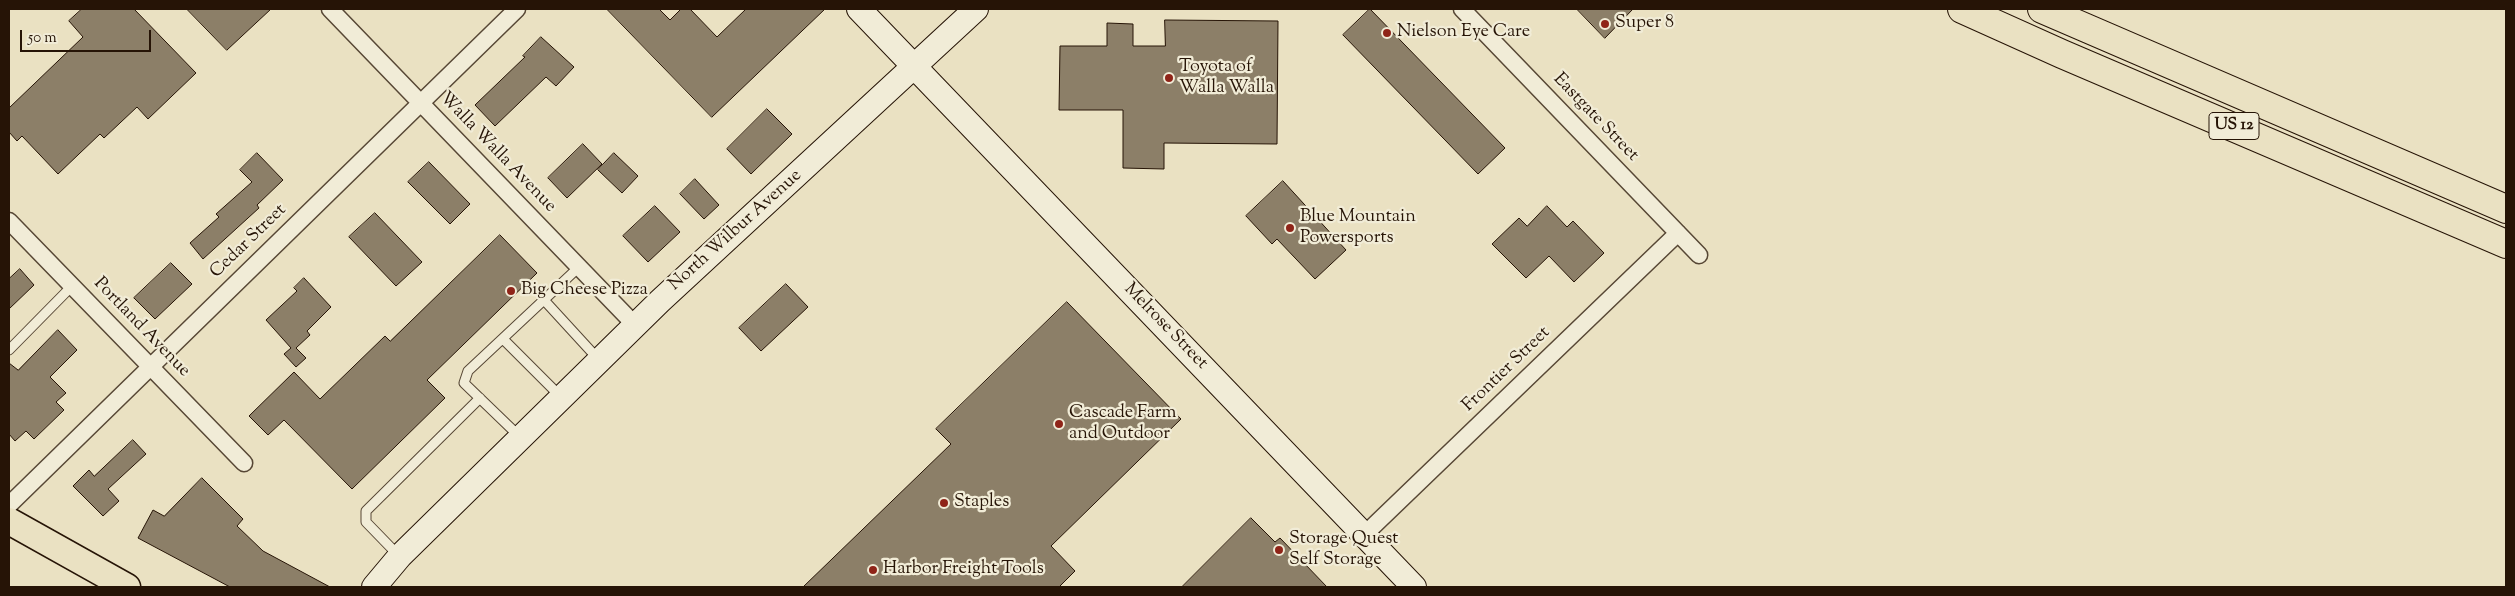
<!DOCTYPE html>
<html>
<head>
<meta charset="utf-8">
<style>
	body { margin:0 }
	#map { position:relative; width:2515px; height:596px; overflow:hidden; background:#eae1c2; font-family:"Sorts Mill Goudy",serif }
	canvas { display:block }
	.frame { position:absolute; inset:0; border:10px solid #261406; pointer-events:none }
	.scale { position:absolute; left:20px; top:30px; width:131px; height:22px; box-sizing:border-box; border:2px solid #261406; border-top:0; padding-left:6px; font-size:15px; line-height:18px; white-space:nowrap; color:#261406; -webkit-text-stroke:4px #f1ecd7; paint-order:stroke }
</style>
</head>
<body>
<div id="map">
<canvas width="2515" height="596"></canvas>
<div class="frame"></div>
<div class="scale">50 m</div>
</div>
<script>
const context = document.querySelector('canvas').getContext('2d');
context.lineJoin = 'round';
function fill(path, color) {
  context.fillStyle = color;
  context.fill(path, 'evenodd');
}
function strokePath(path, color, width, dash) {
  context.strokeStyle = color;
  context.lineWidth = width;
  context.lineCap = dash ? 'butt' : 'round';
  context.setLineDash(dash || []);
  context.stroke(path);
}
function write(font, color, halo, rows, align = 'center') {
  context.font = font + ' "Sorts Mill Goudy",serif';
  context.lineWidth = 4.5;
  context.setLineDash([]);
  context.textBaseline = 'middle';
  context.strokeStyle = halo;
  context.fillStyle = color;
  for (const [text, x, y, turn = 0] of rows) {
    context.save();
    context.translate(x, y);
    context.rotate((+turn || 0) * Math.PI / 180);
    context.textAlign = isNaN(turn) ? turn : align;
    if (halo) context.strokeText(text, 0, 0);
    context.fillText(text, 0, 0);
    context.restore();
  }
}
const building = new Path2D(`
	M82 9H134L196 73 148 119 137 107 104 138 100 134 58 174 22 136 17 141 9 132V108L83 37 69 21Z
	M187 9H271L227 50Z
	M607 9H659L670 20 681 9H690L717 37 746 9H825L712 117Z
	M1370 9 1505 148 1478 174 1343 35Z
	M1577 9H1633L1605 38Z
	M1165 20 1278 21 1277 144 1164 143V169L1123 168V110H1059L1060 46H1107V23L1133 24V46H1165Z
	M541 37 574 67 556 86 546 77 495 126 475 105 525 57 523 56Z
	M767 109 792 134 751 174 727 149Z
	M583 144 602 164 567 198 548 178Z
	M257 153 283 180 257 205 259 208 203 259 190 243 219 217 216 214 252 182 240 170Z
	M614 153 638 176 622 193 598 170Z
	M429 162 470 204 450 224 408 182Z
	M695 179 719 205 704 219 680 194Z
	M1283 181 1346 250 1315 279 1277 239 1272 244 1246 216Z
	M655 206 680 232 648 262 623 236Z
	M1547 206 1567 227 1573 221 1604 253 1574 282 1549 256 1526 278 1492 244 1519 218 1527 226Z
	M375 213 422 262 396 286 349 237Z
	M500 235 537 273 427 380 445 398 352 489 284 420 268 435 249 416 294 372 320 399 385 336 390 341Z
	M171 263 192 284 155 319 134 298Z
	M20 269 34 285 9 309V279Z
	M304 278 331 307 307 331 310 335 296 348 306 358 296 367 284 354 291 348 266 320 297 291 294 288Z
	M786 284 808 307 761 351 739 328Z
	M1067 302 1181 419 1051 546 1075 571 1059 587H803L951 444 936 429Z
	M58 330 77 350 50 377 66 393 56 402 64 410 34 439 26 431 15 441 9 434V363L18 370Z
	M133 440 146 454 108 489 119 501 103 516 73 486 89 470 94 476Z
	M202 478 243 519 237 526 263 551 330 587H230L138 538 153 510 164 516Z
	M1251 518 1275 542 1280 538 1327 587H1182Z`);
const lane = new Path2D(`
	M544 300 599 360
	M503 339 561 397
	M9 350 72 286
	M520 437 464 383 468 371 579 267
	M399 556 366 522V511L480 398`);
const street = new Path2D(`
	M330 9 635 325
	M1462 9 1699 255
	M9 221 244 463
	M9 505 517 9
	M1364 535 1678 233`);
const secondary = new Path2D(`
	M859 9 1414 587
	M374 587 400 556 660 301 976 9`);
const primary = new Path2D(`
	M9 521 127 587`);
const highway = new Path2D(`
	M1962 9 2062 54 2506 244
	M2042 9 2506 209`);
const markers = [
	[1605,24,5,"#8f2418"],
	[1387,33,5,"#8f2418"],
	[1169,78,5,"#8f2418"],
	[1290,228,5,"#8f2418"],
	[511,291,5,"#8f2418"],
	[1059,424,5,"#8f2418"],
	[944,503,5,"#8f2418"],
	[1279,550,5,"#8f2418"],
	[873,570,5,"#8f2418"]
];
const shields = [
	[2234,126,50]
];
const shieldNames = [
	["US 12",2234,126]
];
const poiNames = [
	["Super 8",1615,24],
	["Nielson Eye Care",1397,33],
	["Toyota of",1179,68],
	["Walla Walla",1179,89],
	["Blue Mountain",1300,218],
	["Powersports",1300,239],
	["Big Cheese Pizza",521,291],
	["Cascade Farm",1069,414],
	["and Outdoor",1069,435],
	["Staples",954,503],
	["Storage Quest",1289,540],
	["Self Storage",1289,561],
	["Harbor Freight Tools",883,570]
];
const streetNames = [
	["Eastgate Street",1595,118,46],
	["Walla Walla Avenue",497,153,46],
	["North Wilbur Avenue",736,231,-42],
	["Cedar Street",249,242,-44],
	["Melrose Street",1165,327,46],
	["Portland Avenue",141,328,46],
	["Frontier Street",1507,370,-44]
];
fill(building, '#8c7f68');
strokePath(building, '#261406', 1);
strokePath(lane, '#574735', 11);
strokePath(street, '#574735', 19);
strokePath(secondary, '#261406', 26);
strokePath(primary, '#261406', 29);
strokePath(highway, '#261406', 30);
strokePath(lane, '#f1ecd7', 9);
strokePath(street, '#f1ecd7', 16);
strokePath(secondary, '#f1ecd7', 24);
strokePath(primary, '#eae1c2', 26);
strokePath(highway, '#eae1c2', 28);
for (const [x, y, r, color] of markers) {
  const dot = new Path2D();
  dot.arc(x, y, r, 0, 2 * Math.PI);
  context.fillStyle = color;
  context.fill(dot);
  strokePath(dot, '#f1ecd7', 2);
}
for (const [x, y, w] of shields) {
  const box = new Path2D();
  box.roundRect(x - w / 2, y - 13.5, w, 27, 4);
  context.fillStyle = '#f1ecd7';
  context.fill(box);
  strokePath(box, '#261406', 1);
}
write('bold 16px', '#261406', null, shieldNames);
write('18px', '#261406', '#f1ecd7', poiNames, 'left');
write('18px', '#261406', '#f1ecd7', streetNames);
</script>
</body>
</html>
